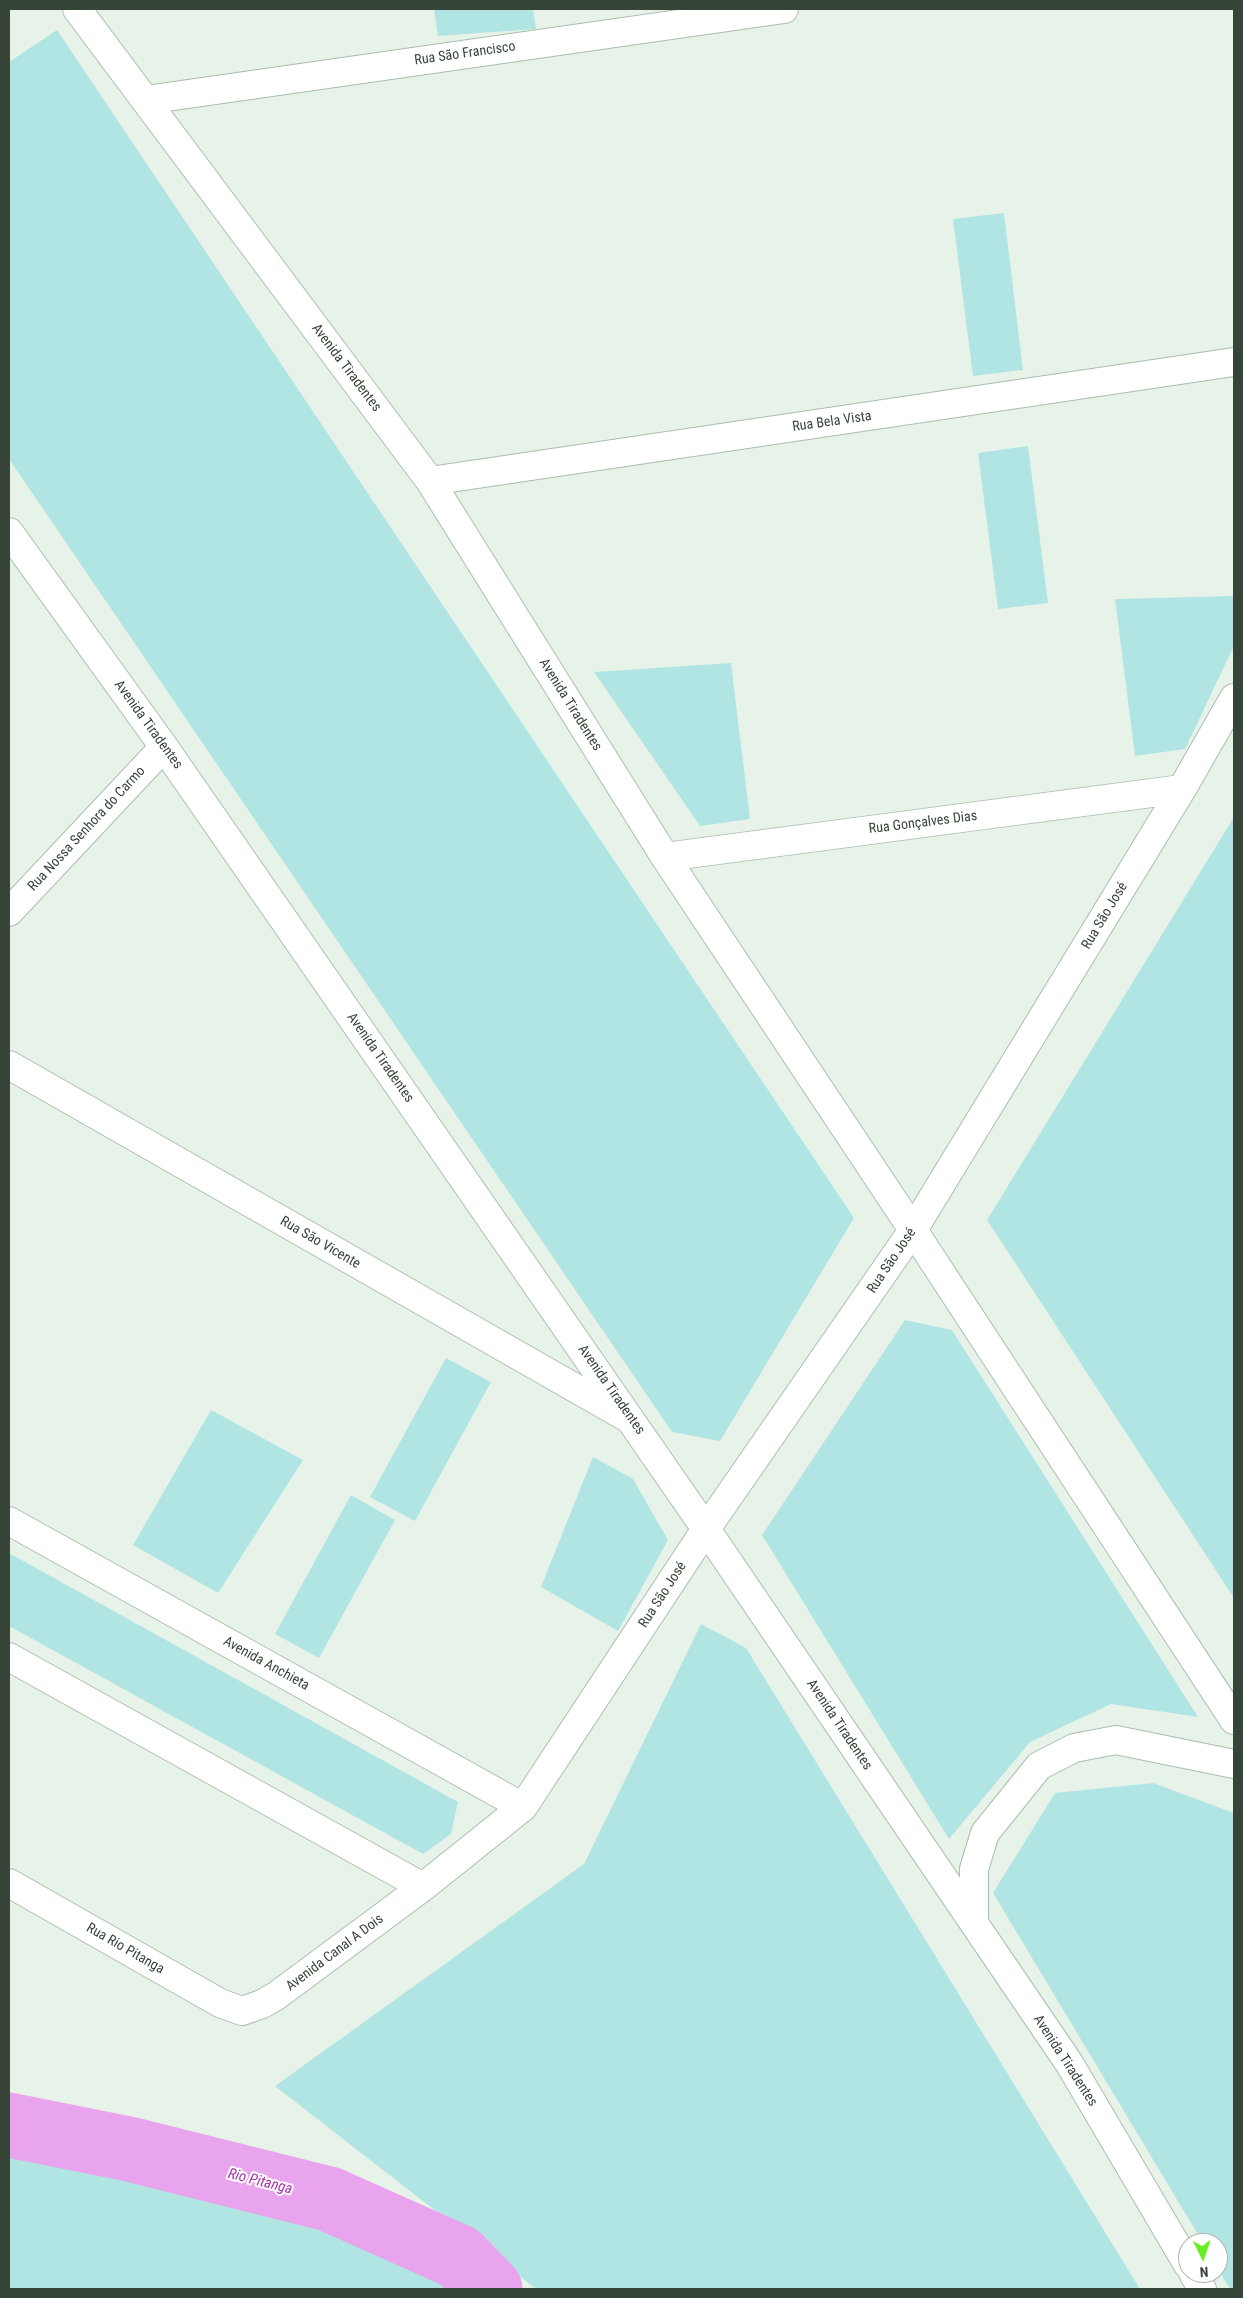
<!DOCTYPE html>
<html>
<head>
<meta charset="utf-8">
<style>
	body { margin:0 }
	#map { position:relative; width:1243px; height:2298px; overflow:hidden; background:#e7f3e9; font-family:"Roboto Condensed",sans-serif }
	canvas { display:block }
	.frame { position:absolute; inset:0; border:10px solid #364538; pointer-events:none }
	.north { position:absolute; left:1178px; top:2233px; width:50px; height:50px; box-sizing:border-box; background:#fff; border:1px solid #afb5af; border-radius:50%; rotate:176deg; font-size:14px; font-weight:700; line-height:20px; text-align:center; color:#364538 }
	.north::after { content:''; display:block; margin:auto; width:18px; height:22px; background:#65f120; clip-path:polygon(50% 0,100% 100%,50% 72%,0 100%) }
</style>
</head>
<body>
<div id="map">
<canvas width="1243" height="2298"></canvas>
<div class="frame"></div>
<div class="north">N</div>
</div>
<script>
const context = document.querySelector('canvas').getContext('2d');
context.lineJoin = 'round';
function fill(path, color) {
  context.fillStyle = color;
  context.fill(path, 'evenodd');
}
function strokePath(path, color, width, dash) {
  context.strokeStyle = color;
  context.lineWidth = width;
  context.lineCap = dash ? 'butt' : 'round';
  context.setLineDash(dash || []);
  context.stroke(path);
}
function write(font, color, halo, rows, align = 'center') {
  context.font = font + ' "Roboto Condensed",sans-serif';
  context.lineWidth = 4;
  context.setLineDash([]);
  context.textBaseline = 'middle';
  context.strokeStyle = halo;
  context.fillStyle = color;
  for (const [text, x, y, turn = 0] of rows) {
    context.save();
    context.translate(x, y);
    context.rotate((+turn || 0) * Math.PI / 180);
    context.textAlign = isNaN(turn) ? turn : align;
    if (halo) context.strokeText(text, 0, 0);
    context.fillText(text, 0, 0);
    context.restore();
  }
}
const green = new Path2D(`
	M434 9H533L536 29 438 36Z
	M57 30 854 1218 720 1441 672 1432 9 459V62Z
	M1004 213 1023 370 973 376 953 219Z
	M1028 446 1048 603 998 609 978 453Z
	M1234 596V646L1185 749 1135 756 1115 599Z
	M731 663 750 819 700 826 594 672Z
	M1234 817V1598L987 1220Z
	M905 1320 952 1330 1198 1717 1111 1704 1030 1742 949 1839 762 1535Z
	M446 1358 491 1382 415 1521 370 1497Z
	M211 1410 303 1460 218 1593 133 1545Z
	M593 1457 633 1479 668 1540 618 1631 541 1587Z
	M351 1495 395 1520 319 1658 275 1634Z
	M9 1553 458 1802 451 1834 423 1854 9 1626Z
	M701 1624 746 1648 1140 2289H536L275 2086 584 1864Z
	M1153 1783 1234 1813V2289H1230L1218 2269V2243H1203L993 1893 1055 1793Z
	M9 2105 234 2149 464 2235 520 2289H9Z`);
const river = new Path2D(`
	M9 2125 129 2149 329 2199 459 2257 490 2289`);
const minor = new Path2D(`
	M77 9 430 481 665 857 913 1230 1234 1720
	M146 100 784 9
	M430 481 1234 362
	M9 532 164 747 706 1529 1069 2063 1188 2265
	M665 857 1182 789
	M9 912 164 747
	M9 1065 626 1417
	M9 1521 523 1807
	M9 1657 423 1887
	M9 1883 220 2003 242 2011 262 2004 276 1996 423 1887 523 1807 706 1529 913 1230 1182 789 1234 698
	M974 1923V1869L985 1833 1039 1766 1074 1748 1116 1740 1234 1764
	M1193 2273 1202 2289`);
const streetNames = [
	["Rua São Francisco",465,54,-8],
	["Avenida Tiradentes",346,368,53],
	["Rua Bela Vista",832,422,-8],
	["Avenida Tiradentes",570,705,58],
	["Avenida Tiradentes",148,725,54],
	["Rua Gonçalves Dias",923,823,-7],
	["Rua Nossa Senhora do Carmo",87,829,-47],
	["Rua São José",1105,916,-59],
	["Avenida Tiradentes",380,1058,55],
	["Rua São Vicente",320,1243,30],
	["Rua São José",892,1261,-56],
	["Avenida Tiradentes",611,1390,55],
	["Rua São José",663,1595,-57],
	["Avenida Anchieta",266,1664,29],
	["Avenida Tiradentes",839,1725,56],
	["Rua Rio Pitanga",125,1949,30],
	["Avenida Canal A Dois",335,1953,-37],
	["Avenida Tiradentes",1065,2061,57]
];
const waterNames = [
	["Rio Pitanga",260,2182,14]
];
fill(green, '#b1e5e4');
strokePath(river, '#e8a5ed', 65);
strokePath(minor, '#aabeae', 30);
strokePath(minor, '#fff', 28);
write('14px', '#364538', '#fff', streetNames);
write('italic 15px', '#a634ad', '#fff', waterNames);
</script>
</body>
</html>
